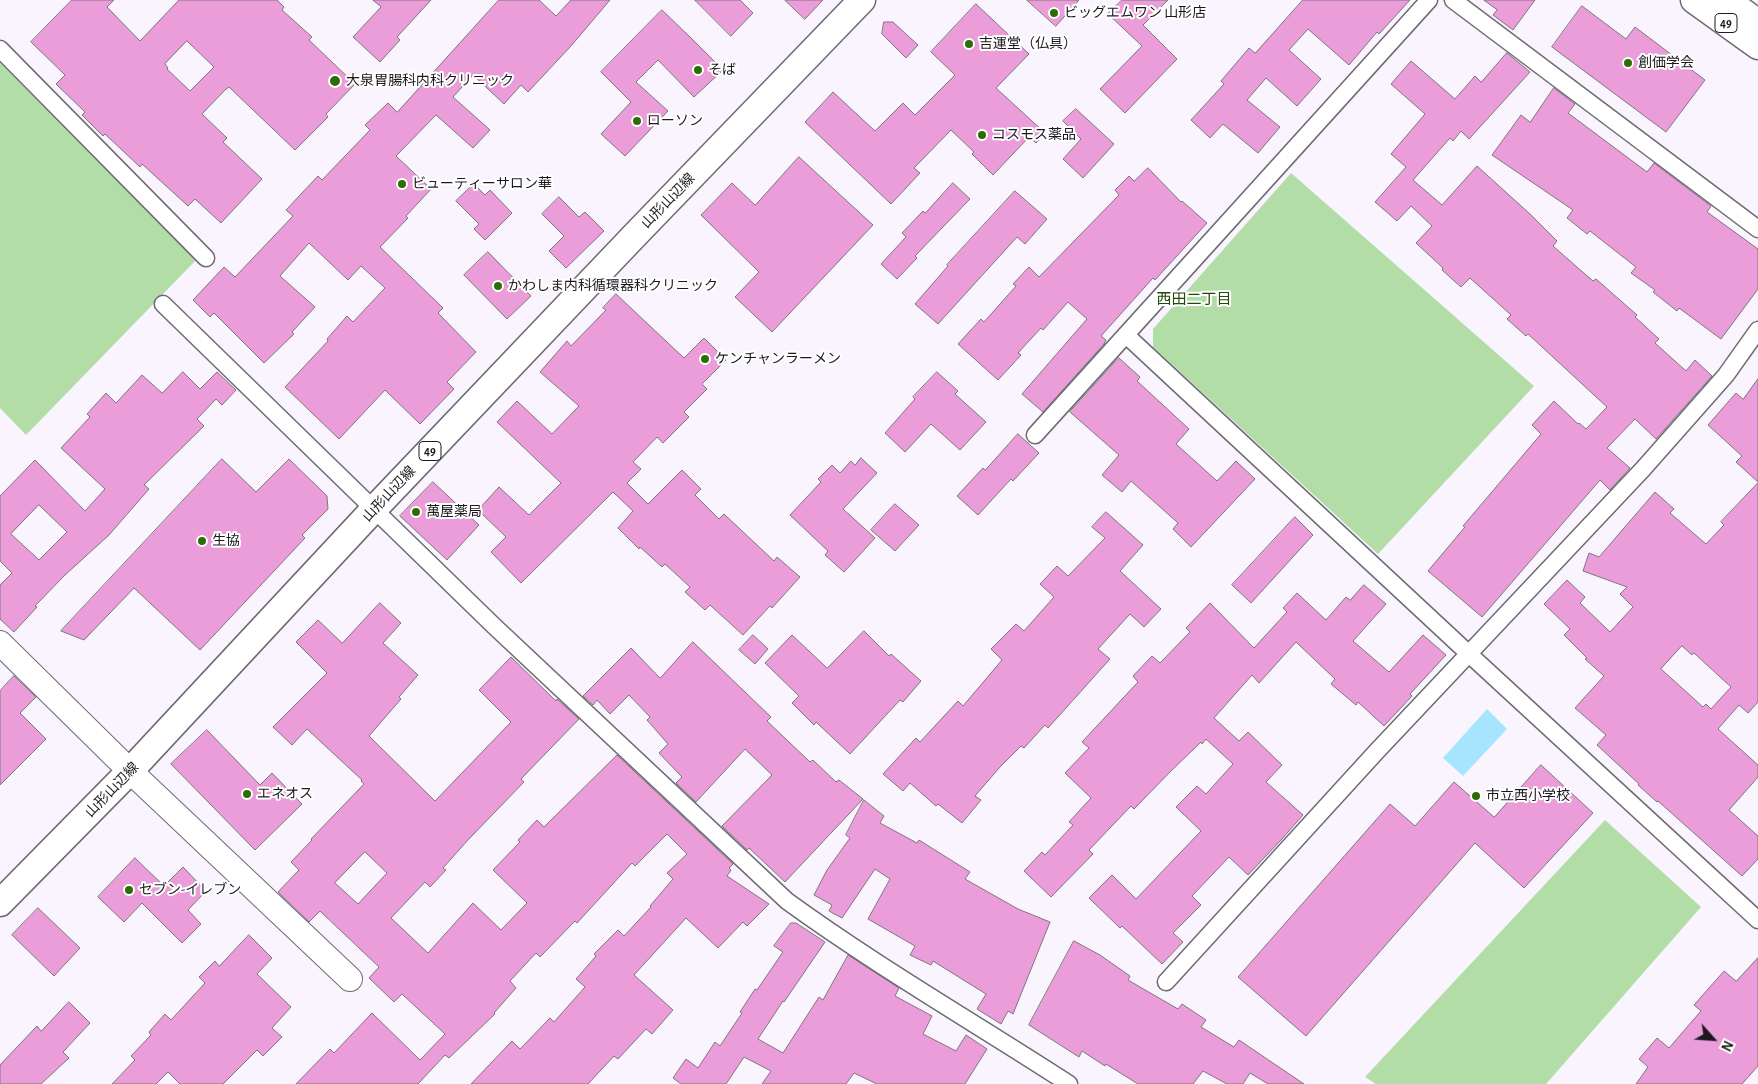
<!DOCTYPE html>
<html>
<head>
<meta charset="utf-8">
<style>
	body { margin:0 }
	#map { position:relative; width:1758px; height:1084px; overflow:hidden; background:#f9f4fe; font-family:"Alegreya Sans",sans-serif }
	canvas { display:block }
	.north { position:absolute; left:1688px; top:1014px; width:50px; height:50px; -webkit-text-stroke:4px #fff; paint-order:stroke; rotate:116deg; font-size:14px; font-weight:700; line-height:20px; text-align:center; color:#1b191d }
	.north::after { content:''; display:block; margin:auto; width:18px; height:22px; background:#1b191d; clip-path:polygon(50% 0,100% 100%,50% 72%,0 100%) }
</style>
</head>
<body>
<div id="map">
<canvas width="1758" height="1084"></canvas>
<div class="north">N</div>
</div>
<script>
const context = document.querySelector('canvas').getContext('2d');
context.lineJoin = 'round';
function fill(path, color) {
  context.fillStyle = color;
  context.fill(path, 'evenodd');
}
function strokePath(path, color, width, dash) {
  context.strokeStyle = color;
  context.lineWidth = width;
  context.lineCap = dash ? 'butt' : 'round';
  context.setLineDash(dash || []);
  context.stroke(path);
}
function write(font, color, halo, rows, align = 'center') {
  context.font = font + ' "Alegreya Sans","Noto Sans JP",sans-serif';
  context.lineWidth = 4;
  context.setLineDash([]);
  context.textBaseline = 'middle';
  context.strokeStyle = halo;
  context.fillStyle = color;
  for (const [text, x, y, turn = 0] of rows) {
    context.save();
    context.translate(x, y);
    context.rotate((+turn || 0) * Math.PI / 180);
    context.textAlign = isNaN(turn) ? turn : align;
    if (halo) context.strokeText(text, 0, 0);
    context.fillText(text, 0, 0);
    context.restore();
  }
}
const green = new Path2D(`
	M0 60 197 259 26 435 0 408Z
	M1291 173 1534 386 1378 554 1153 347V329Z
	M1605 820 1701 907 1546 1084H1376L1365 1077Z`);
const water = new Path2D(`
	M1487 709 1507 729 1463 776 1443 758Z`);
const building = new Path2D(`
	M72 0H114L107 7 140 41 179 0H277L284 7 282 10 312 37 309 40 355 84 326 114 328 117 295 150 229 87 225 90 202 114 227 138 223 142 262 179 221 223 195 199 188 206 142 164 140 167 105 134 103 136 82 115 85 112 56 84 65 75 31 42ZM187 41 214 67 190 91 167 69 168 68 165 64Z
	M373 0H431L397 37 400 40 380 62 353 37 381 7Z
	M499 0H539L556 16 571 0H610L571 46 528 92 521 85 504 104 473 75 453 97 490 130 473 148 436 115 396 156 431 189 406 216 408 218 380 247 443 308 438 313 476 352 447 382 454 389 420 424 385 390 339 439 285 387 328 341 327 339 347 316 353 322 385 288 361 266 348 280 309 243 280 276 315 307 292 332 294 334 264 363 214 313 210 317 193 300 224 267 235 277 293 216 286 210 301 194 318 176 322 180 370 130 365 125 388 103 397 112Z
	M695 0H740L753 13 731 36Z
	M785 0H823L805 19Z
	M1027 0H1079L1056 26Z
	M1122 0H1168L1143 25 1177 59 1125 113 1100 89 1142 46 1108 14Z
	M1303 0H1410L1379 34 1377 32 1349 65 1308 29 1289 50 1321 79 1297 106 1266 78 1247 100 1280 127 1258 153 1223 124 1210 138 1191 120 1224 84 1221 81 1249 48 1255 53Z
	M1484 0H1535L1513 30 1493 15 1497 10Z
	M976 4 1029 54 996 88 1045 133 1036 143 1029 137 993 175 972 154 974 152 951 130 914 168 920 173 891 204 805 122 833 92 875 131 903 103 915 115 955 75 931 52Z
	M1582 6 1626 39 1635 27 1705 80 1666 132 1552 47Z
	M662 10 691 38 723 70 694 97 658 60 636 82 668 111 625 156 601 134 631 102 601 72Z
	M884 22H893L918 45 906 58 882 34Z
	M1507 53 1530 72 1469 139 1461 131 1453 141 1450 138 1413 180 1442 205 1477 166 1530 214 1557 241 1553 246 1593 281 1596 279 1637 315 1635 317 1659 339 1655 343 1686 371 1695 360 1712 376 1656 439 1635 419 1607 448 1630 468 1610 490 1600 480 1482 617 1428 571 1465 527 1463 526 1541 434 1532 425 1554 401 1578 424 1579 423 1586 429 1607 407 1528 334 1526 336 1507 319 1511 315 1470 278 1461 287 1442 270 1443 268 1416 243 1432 226 1411 206 1397 221 1375 202 1406 167 1391 154 1425 114 1391 84 1411 61 1455 99 1475 76 1481 82Z
	M1554 88 1575 104 1568 113 1647 172 1654 163 1711 206 1707 212 1758 249V289L1721 339 1679 308 1677 311 1653 292 1655 290 1631 273 1636 267 1590 231 1587 234 1567 218 1573 210 1492 155 1521 115 1530 122Z
	M1076 109 1114 144 1083 178 1063 159 1081 139 1063 121Z
	M799 157 873 225 772 332 735 297 759 272 701 215 732 183 755 205Z
	M1148 168 1181 202 1182 201 1207 223 1155 280 1153 278 1101 336 1106 340 1104 344 1043 412 1022 394 1087 319 1068 302 1043 330 1041 328 1018 353 1021 355 998 380 958 344 981 319 984 322 1016 286 1013 284 1029 267 1039 277 1119 195 1115 190 1129 176 1134 181Z
	M953 183 970 199 915 256 917 258 897 279 881 264 906 237 902 233 923 211 925 213Z
	M474 184 485 195 490 190 512 213 485 240 474 229 479 224 456 201Z
	M1015 191 1047 219 1025 244 1017 237 938 324 915 304 948 266 947 265Z
	M559 197 579 217 585 212 604 231 566 268 549 251 564 236 542 214Z
	M488 252 531 296 507 319 464 275Z
	M616 294 684 358 704 338 726 360 702 384 707 389 684 412 689 417 663 443 657 437 633 462 641 469 627 483 648 504 682 470 701 489 695 495 719 519 724 514 774 561 777 557 800 577 772 608 770 606 743 635 710 605 705 610 685 592 690 587 665 564 662 567 640 547 639 549 618 528 633 511 613 492 521 583 491 552 506 537 478 510 499 487 529 515 561 483 497 422 517 401 552 434 579 406 540 372 567 341 571 346 606 310 603 308Z
	M1119 358 1140 377 1137 381 1189 429 1176 444 1217 481 1236 461 1255 479 1191 547 1173 529 1178 523 1131 481 1122 492 1102 475 1119 455 1070 412Z
	M183 372 200 389 217 372 236 390 222 405 216 399 197 419 204 426 144 485 149 489 109 535 64 576 35 606 37 607 14 632 0 619V585L12 573 0 561V496L35 460 85 511 105 489 61 448 90 417 87 414 106 393 116 403 142 375 162 393ZM39 505 67 532 39 560 11 534Z
	M937 372 958 391 955 394 986 422 960 450 931 424 905 452 885 433 915 399 913 397Z
	M1758 379V482L1736 462 1742 456 1708 425 1736 393 1743 399Z
	M1018 434 1039 453 1013 481 1011 479 978 515 957 496 983 468 985 470Z
	M861 458 877 473 843 509 875 538 844 572 825 555 828 551 790 515 821 482 818 479 832 465 840 473 851 461 855 465Z
	M222 459 256 492 289 459 327 496 328 509 302 535 305 538 200 650 134 588 84 640 61 631Z
	M433 482 479 525 447 560 400 516Z
	M1758 483V702L1748 713 1739 705 1718 729 1758 765V777L1729 810 1758 836V859L1742 876 1658 801 1657 802 1638 785 1639 784 1597 745 1606 735 1575 708 1604 676 1585 659 1587 658 1564 635 1570 629 1544 604 1567 580 1585 597 1580 603 1610 632 1633 607 1620 594 1627 587 1583 571 1589 553 1599 557 1655 492 1674 509 1670 513 1706 544 1724 525 1721 522ZM1682 646 1692 655 1694 653 1731 687 1711 709 1706 704 1703 707 1661 669Z
	M895 504 919 525 895 551 871 530Z
	M1106 512 1143 545 1120 571 1161 609 1144 627 1130 614 1098 649 1110 659 1048 728 1045 725 1024 748 1021 746 1000 767 975 796 981 800 962 823 938 804 936 806 910 783 903 791 883 774 916 738 920 742 958 701 963 706 1002 660 991 649 1016 624 1024 631 1054 597 1040 584 1057 566 1068 576 1105 538 1092 527Z
	M1295 517 1313 535 1251 603 1232 585Z
	M1364 585 1386 604 1353 641 1389 672 1423 635 1446 655 1410 694 1412 696 1384 726 1358 702 1356 705 1331 684 1335 679 1296 642 1259 683 1252 675 1214 718 1239 741 1248 732 1282 765 1266 782 1303 815 1281 840 1248 875 1229 857 1192 896 1201 905 1173 933 1183 942 1162 964 1122 926 1120 928 1089 898 1112 875 1136 899 1201 831 1176 807 1197 786 1206 794 1233 764 1206 739 1202 744 1201 742 1170 772 1134 809 1131 806 1089 850 1093 854 1051 897 1024 871 1042 852 1045 855 1073 825 1069 822 1091 798 1065 773 1089 748 1082 742 1138 682 1133 676 1152 656 1160 663 1190 632 1186 628 1210 603 1254 648 1287 612 1283 608 1297 593 1326 620 1346 597 1350 600Z
	M380 603 401 623 383 643 418 675 399 697 401 699 369 736 435 801 511 722 479 690 511 657 556 701 557 699 579 719 521 779 524 782 467 841 443 868 446 870 430 887 425 882 391 918 428 953 473 903 501 930 527 903 493 870 520 842 518 840 537 820 544 827 617 755 733 864 729 868 731 870 727 876 769 904 747 926 743 922 718 948 686 918 634 975 673 1010 652 1034 646 1029 618 1059 614 1056 588 1084H471L512 1041 520 1049 550 1018 554 1022 585 987 576 979 596 956 594 954 618 930 624 936 651 907 650 906 673 879 667 873 687 854 667 834 635 866 632 863 577 923 575 921 540 957 536 953 510 981 516 988 494 1013 495 1014 449 1058 445 1055 418 1084H296L330 1049 334 1053 372 1013 420 1060 445 1034 402 994 394 1002 369 978 379 967 320 911 309 922 278 892 299 870 291 862 312 840 311 839 364 784 361 781 362 780 307 729 292 745 273 727 327 673 296 642 318 620 342 643ZM365 852 387 873 358 904 335 883Z
	M864 631 889 656 891 654 921 681 903 702 900 700 850 754 816 722 814 725 792 703 799 696 765 663 792 635 827 668Z
	M753 635 768 649 755 664 739 650Z
	M693 642 771 717 767 721 810 762 813 760 836 782 839 780 863 799 785 882 749 848 747 850 722 826 772 775 745 749 696 802 676 783 682 777 659 753 668 744 647 720 650 717 629 695 610 714 597 700 593 705 583 696 631 648 660 678Z
	M14 676 36 697 20 713 46 739 0 785V691Z
	M207 730 260 785 272 773 302 804 255 850 171 764Z
	M1541 765 1593 813 1524 888 1475 843 1306 1036 1238 977 1390 804 1415 826 1454 782 1494 817Z
	M864 800 884 816 880 823 917 843 919 840 970 872 965 879 1018 909 1050 922 1013 1014 1008 1011 1001 1024 977 1009 986 994 933 961 931 965 910 955 915 946 868 919 890 879 875 869 842 918 829 911 832 905 814 895 827 870 850 838 846 835Z
	M135 858 164 886 183 867 206 891 188 910 201 924 182 943 142 903 124 922 98 897Z
	M38 908 80 948 54 976 12 935Z
	M791 923H796L825 942 784 1002 783 1001 758 1039 783 1053 819 997 823 1000 848 955 899 988 895 996 932 1016 923 1034 956 1051 966 1035 987 1049 965 1084H877L854 1073 846 1084H762L771 1071 744 1057 726 1084H681L673 1078 686 1059 698 1068 715 1042 720 1046 742 1013 740 1012 755 989 757 990 783 952 774 946Z
	M249 935 272 958 257 974 291 1007 272 1028 282 1037 263 1056 257 1050 223 1084H180L168 1072 156 1084H112L135 1060 131 1056 151 1035 149 1032 165 1014 171 1020 205 983 199 977 215 961 219 966Z
	M1074 941 1100 955 1130 976 1128 980 1178 1009 1182 1004 1206 1020 1201 1027 1234 1047 1239 1040 1304 1084H1268L1250 1073 1243 1084H1227L1203 1071 1193 1084H1138L1106 1064 1105 1066 1082 1051 1079 1057 1029 1025Z
	M1758 958V1066L1742 1084H1636L1648 1067 1639 1059 1657 1038 1669 1048 1701 1011 1694 1005 1724 971 1736 981Z
	M69 1002 90 1023 63 1052 69 1058 41 1084H0V1065L37 1026 41 1031Z`);
const street = new Path2D(`
	M1453 0 1758 229
	M0 49 206 258
	M163 304 494 626 787 901C878 967 975 1023 1069 1084
	M1126 335 1469 654 1758 920
	M1035 435 1429 0
	M1166 982 1377 751 1643 469 1726 375 1758 330`);
const secondary = new Path2D(`
	M0 643 130 771 350 979`);
const primary = new Path2D(`
	M1694 0 1758 46
	M1727 0 1758 23
	M0 903 130 771 375 508 636 234 862 0`);
const markers = [
	[1054,13,5,"#2c6e05"],
	[969,44,5,"#2c6e05"],
	[1628,63,5,"#2c6e05"],
	[698,70,5,"#2c6e05"],
	[335,81,6,"#2c6e05"],
	[637,121,5,"#2c6e05"],
	[982,135,5,"#2c6e05"],
	[402,184,5,"#2c6e05"],
	[498,286,5,"#2c6e05"],
	[705,359,5,"#2c6e05"],
	[416,512,5,"#2c6e05"],
	[202,541,5,"#2c6e05"],
	[247,794,5,"#2c6e05"],
	[1476,796,5,"#2c6e05"],
	[129,890,5,"#2c6e05"]
];
const shields = [
	[1726,23,22],
	[430,451,22]
];
const shieldNames = [
	["49",1726,23],
	["49",430,451]
];
const poiNames = [
	["ビッグエムワン 山形店",1064,13],
	["吉運堂（仏具）",979,44],
	["創価学会",1638,63],
	["そば",708,70],
	["大泉胃腸科内科クリニック",346,81],
	["ローソン",647,121],
	["コスモス薬品",992,135],
	["ビューティーサロン華",412,184],
	["かわしま内科循環器科クリニック",508,286],
	["ケンチャンラーメン",715,359],
	["萬屋薬局",426,512],
	["生協",212,541],
	["エネオス",257,794],
	["市立西小学校",1486,796],
	["セブン-イレブン",139,890]
];
const streetNames = [
	["山形山辺線",668,201,-46],
	["山形山辺線",389,494,-47],
	["山形山辺線",112,790,-46]
];
const neighbourhoodNames = [
	["西田二丁目",1194,299]
];
fill(green, '#b2dda7');
fill(water, '#a6e5fd');
fill(building, '#ea9dd9');
strokePath(building, '#7e767c', 1);
strokePath(street, '#6f6b73', 19);
strokePath(secondary, '#6f6b73', 26);
strokePath(primary, '#6f6b73', 29);
strokePath(street, '#fff', 16);
strokePath(secondary, '#fff', 24);
strokePath(primary, '#fff', 26);
for (const [x, y, r, color] of markers) {
  const dot = new Path2D();
  dot.arc(x, y, r, 0, 2 * Math.PI);
  context.fillStyle = color;
  context.fill(dot);
  strokePath(dot, '#fff', 2);
}
for (const [x, y, w] of shields) {
  const box = new Path2D();
  box.roundRect(x - w / 2, y - 9.5, w, 19, 4);
  context.fillStyle = '#fff';
  context.fill(box);
  strokePath(box, '#1b191d', 1);
}
write('bold 12px', '#1b191d', null, shieldNames);
write('14px', '#1b191d', '#fff', poiNames, 'left');
write('14px', '#1b191d', '#fff', streetNames);
write('15px', '#1f490d', '#fff', neighbourhoodNames);
</script>
</body>
</html>
